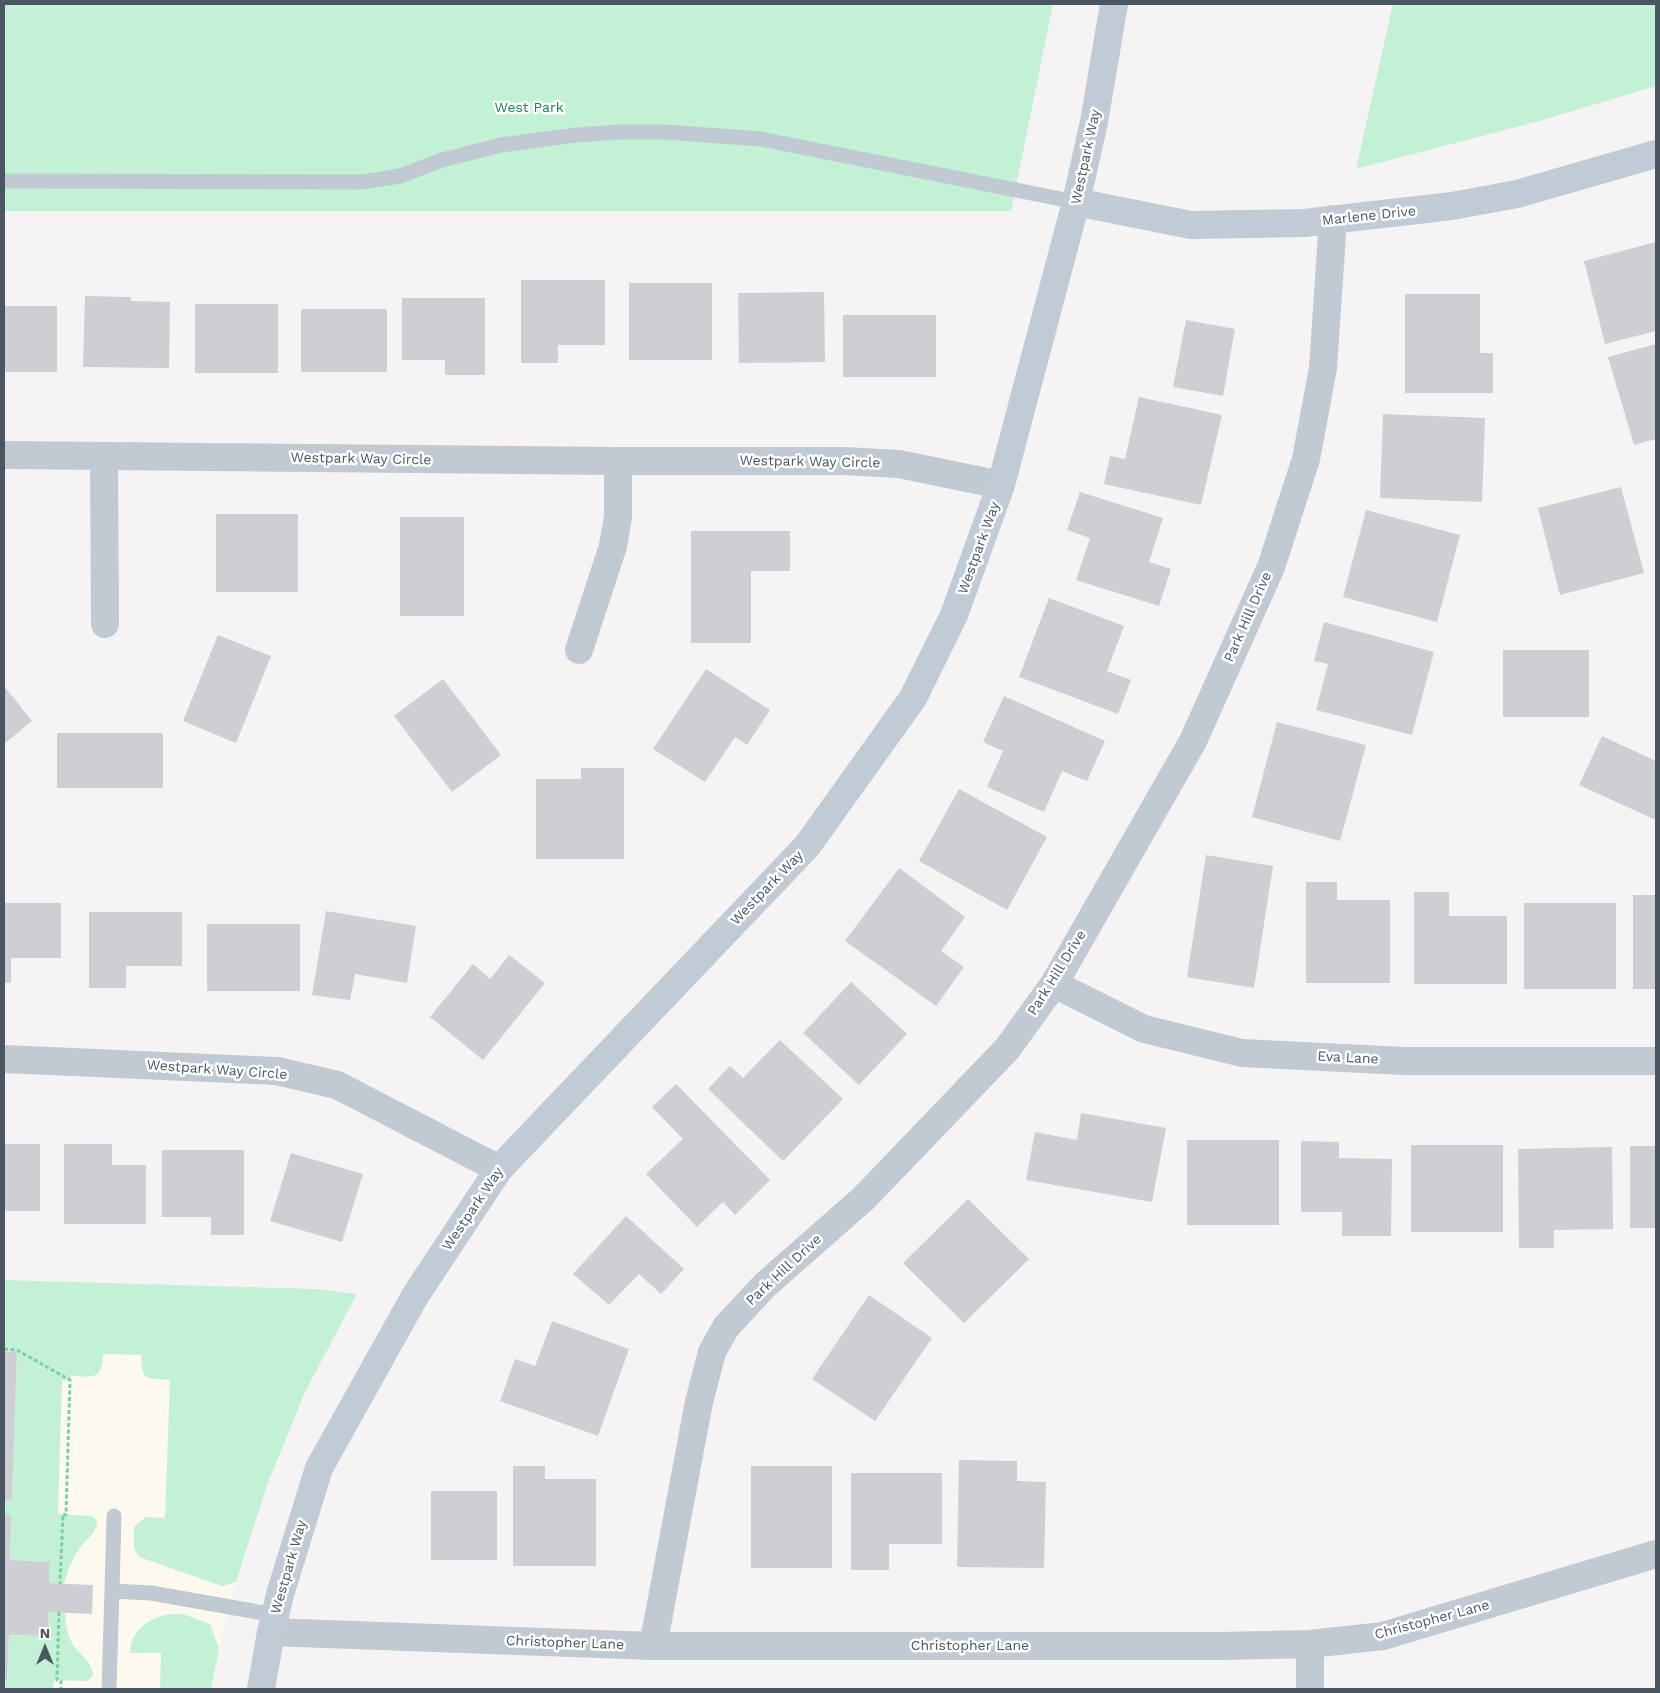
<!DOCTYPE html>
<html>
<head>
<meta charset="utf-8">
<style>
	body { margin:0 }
	#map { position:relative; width:1660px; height:1693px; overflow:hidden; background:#f5f3f3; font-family:"Work Sans",sans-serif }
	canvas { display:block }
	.frame { position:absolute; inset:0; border:5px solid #4a5661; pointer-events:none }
	.north { position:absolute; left:20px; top:1623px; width:50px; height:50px; -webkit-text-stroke:4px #fff; paint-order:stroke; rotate:0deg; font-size:14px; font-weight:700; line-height:20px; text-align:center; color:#4a5661 }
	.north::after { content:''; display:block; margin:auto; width:18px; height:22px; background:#4a5661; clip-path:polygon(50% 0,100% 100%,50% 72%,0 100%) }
</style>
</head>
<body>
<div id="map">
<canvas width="1660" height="1693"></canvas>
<div class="frame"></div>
<div class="north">N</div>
</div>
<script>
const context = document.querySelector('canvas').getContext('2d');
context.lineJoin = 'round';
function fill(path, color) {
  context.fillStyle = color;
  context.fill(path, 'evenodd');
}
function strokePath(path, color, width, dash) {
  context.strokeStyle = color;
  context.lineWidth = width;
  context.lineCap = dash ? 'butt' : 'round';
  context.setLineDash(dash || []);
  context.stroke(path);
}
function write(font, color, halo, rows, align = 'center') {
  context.font = font + ' "Work Sans",sans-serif';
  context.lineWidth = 5;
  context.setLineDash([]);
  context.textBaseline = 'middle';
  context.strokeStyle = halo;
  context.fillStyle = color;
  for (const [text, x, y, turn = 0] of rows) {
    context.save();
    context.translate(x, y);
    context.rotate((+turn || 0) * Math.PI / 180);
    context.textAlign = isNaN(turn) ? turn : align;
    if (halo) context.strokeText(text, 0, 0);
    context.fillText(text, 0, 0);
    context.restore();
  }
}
const commercial = new Path2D(`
	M4 1280 317 1289 357 1294 305 1392 267 1484 236 1582 218 1653 211 1689H4Z`);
const green = new Path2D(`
	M4 4H1053L1011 211H4Z
	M1393 4H1656V86L1539 121 1356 169Z
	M4 1280 317 1289 357 1294 305 1392 267 1485 236 1582 222 1586 139 1557 134 1548V1527L146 1517 165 1518 170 1380C145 1377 142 1383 141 1355L103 1354C102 1380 94 1377 71 1376L70 1380 62 1381 58 1514 92 1516 97 1521C97 1533 84 1541 78 1551 71 1562 67 1571 64 1584L49 1583 50 1562 10 1560 11 1515H4L5 1500H12L17 1352H4Z
	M49 1612H65C66 1623 67 1634 72 1643 79 1655 93 1661 93 1676L87 1681 54 1680 53 1689H4V1680H7L9 1635 48 1636Z
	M172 1614H183L210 1624 219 1648 211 1689H160L161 1653H130C130 1630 151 1616 172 1614Z`);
const building = new Path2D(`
	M1656 242V331L1605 344 1584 261Z
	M521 280H605V345H558V363H521Z
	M629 283H712V360H629Z
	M824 292 825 362 739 363 738 293Z
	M1405 294H1480V353H1493V393H1405Z
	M85 296 131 297V301L170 302 169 368 83 367Z
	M402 298H485V375H445V360H402Z
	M195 304H278V373H195Z
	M4 306H57V372H4Z
	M301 309H387V372H301Z
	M843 315H936V377H843Z
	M1186 320 1235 329 1223 396 1173 387Z
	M1656 344V439L1634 445 1608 357Z
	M1139 397 1222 415 1201 505 1104 484 1110 456 1125 459Z
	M1383 414 1485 418 1482 502 1380 498Z
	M1621 487 1644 573 1560 595 1538 508Z
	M1080 492 1163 518 1149 562 1171 569 1159 606 1076 580 1090 538 1067 530Z
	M1366 510 1460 535 1437 622 1343 597Z
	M216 514H298V592H216Z
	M400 517H464V616H400Z
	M691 531H790V571H751V643H691Z
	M1049 598 1124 626 1107 671 1131 680 1118 714 1019 677Z
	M1324 622 1434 652 1412 735 1316 710 1328 664 1314 661Z
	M218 635 271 656 236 743 183 721Z
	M1503 650H1589V717H1503Z
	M706 669 770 710 747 745 735 737 705 782 653 749Z
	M443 679 501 755 452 792 394 716Z
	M4 686 32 721 4 744Z
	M1004 696 1105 741 1087 781 1062 771 1044 812 987 787 1003 751 983 742Z
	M1277 722 1366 745 1340 841 1252 817Z
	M57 733H163V788H57Z
	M1602 736 1656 761V820L1579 785Z
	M581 768H624V859H536V779H581Z
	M959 789 1047 837 1007 910 919 861Z
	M1206 855 1273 866 1254 988 1187 977Z
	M899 868 965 917 941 951 964 967 936 1006 845 941Z
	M1306 882H1337V900H1390V983H1306Z
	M1414 892H1449V916H1507V984H1414Z
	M1633 895H1656V989H1633Z
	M4 903H61V958H11V983H4Z
	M1524 903H1616V989H1524Z
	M326 911 416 926 407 983 355 974 350 1000 312 995Z
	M89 912H182V966H126V988H89Z
	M207 924H300V991H207Z
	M509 955 545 983 483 1060 430 1017 473 964 490 979Z
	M851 982 907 1034 859 1085 803 1033Z
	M780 1040 843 1099 783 1161 708 1089 730 1066 743 1078Z
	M676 1084 770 1180 735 1215 723 1202 697 1227 646 1174 683 1139 652 1107Z
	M1081 1113 1166 1128 1152 1202 1026 1180 1035 1132 1077 1140Z
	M1187 1140H1279V1225H1187Z
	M1301 1141 1339 1142V1158L1392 1159 1391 1236H1342V1212H1301Z
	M4 1144H40V1211H4Z
	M64 1144H112V1165H146V1224H64Z
	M1411 1145H1503V1232H1411Z
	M1630 1146H1656V1228H1630Z
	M1612 1147 1613 1229 1554 1230V1248H1519L1518 1149Z
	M162 1150H244V1235H211V1217H162Z
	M291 1153 363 1174 342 1242 270 1221Z
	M968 1199 1029 1259 964 1323 903 1263Z
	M626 1216 684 1269 661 1294 639 1274 609 1305 573 1274Z
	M869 1295 932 1338 875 1421 812 1379Z
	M552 1321 629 1349 598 1436 500 1401 515 1359 535 1366Z
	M4 1352H17L12 1500H4Z
	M959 1460 1017 1461V1481L1046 1482 1044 1568 957 1567Z
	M513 1466H545V1479H596V1566H513Z
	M751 1466H832V1568H751Z
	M851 1473H942V1544H889V1570H851Z
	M431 1491H497V1560H431Z
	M4 1515H11L10 1560 50 1562 49 1583 93 1585 92 1614 49 1612 48 1636 9 1635 7 1680H4Z`);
const path = new Path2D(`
	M4 1349 17 1350 70 1380 66 1515 63 1514 60 1584
	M59 1612 57 1680 61 1681V1689`);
const lane = new Path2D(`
	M4 181 363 182 400 176 442 160 501 145 576 135 619 132H665L761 139 1076 202
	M112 1591 114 1516
	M109 1689 112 1591 151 1593 275 1615`);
const street = new Path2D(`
	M4 455 618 461H844L899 464 1001 485
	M104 456 105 624
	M579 650 613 546 618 517V461
	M1054 984 1144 1029 1242 1053 1404 1061H1656
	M4 1059 277 1071 337 1085 499 1169
	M271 1632 653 1646H1220L1310 1644 1383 1636 1656 1554
	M1310 1644V1689
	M653 1646 699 1402 712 1352 726 1327 765 1285 864 1198 1007 1049 1054 984 1193 741 1271 567 1306 459 1323 368 1333 219`);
const secondary = new Path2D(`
	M1076 202 1191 225 1304 223 1452 206 1517 194 1656 154
	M261 1689 271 1632 281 1591 319 1468 415 1296 499 1169 807 846 913 698 954 615 1001 485 1076 202 1094 122 1114 4`);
const parkNames = [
	["West Park",529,108]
];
const streetNames = [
	["Westpark Way",1086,157,-78],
	["Marlene Drive",1369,216,-6],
	["Westpark Way Circle",361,459,1],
	["Westpark Way Circle",810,462,1],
	["Westpark Way",979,548,-70],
	["Park Hill Drive",1248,617,-66],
	["Westpark Way",767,888,-46],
	["Park Hill Drive",1057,973,-58],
	["Eva Lane",1348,1058,3],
	["Westpark Way Circle",217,1070,4],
	["Westpark Way",473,1209,-56],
	["Park Hill Drive",784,1270,-43],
	["Westpark Way",289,1567,-74],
	["Christopher Lane",1432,1620,-15],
	["Christopher Lane",565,1643,2],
	["Christopher Lane",970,1646]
];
fill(commercial, '#fdf9ef');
fill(green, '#c3f1d5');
fill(building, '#cdcfd5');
strokePath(path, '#7ad0a6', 3, [4, 2.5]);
strokePath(lane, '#c1cad2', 15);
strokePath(street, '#c1cad2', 28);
strokePath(secondary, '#c1cbd6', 28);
write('14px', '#17864f', '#fff', parkNames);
write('14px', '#4a5661', '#fff', streetNames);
</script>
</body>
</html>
